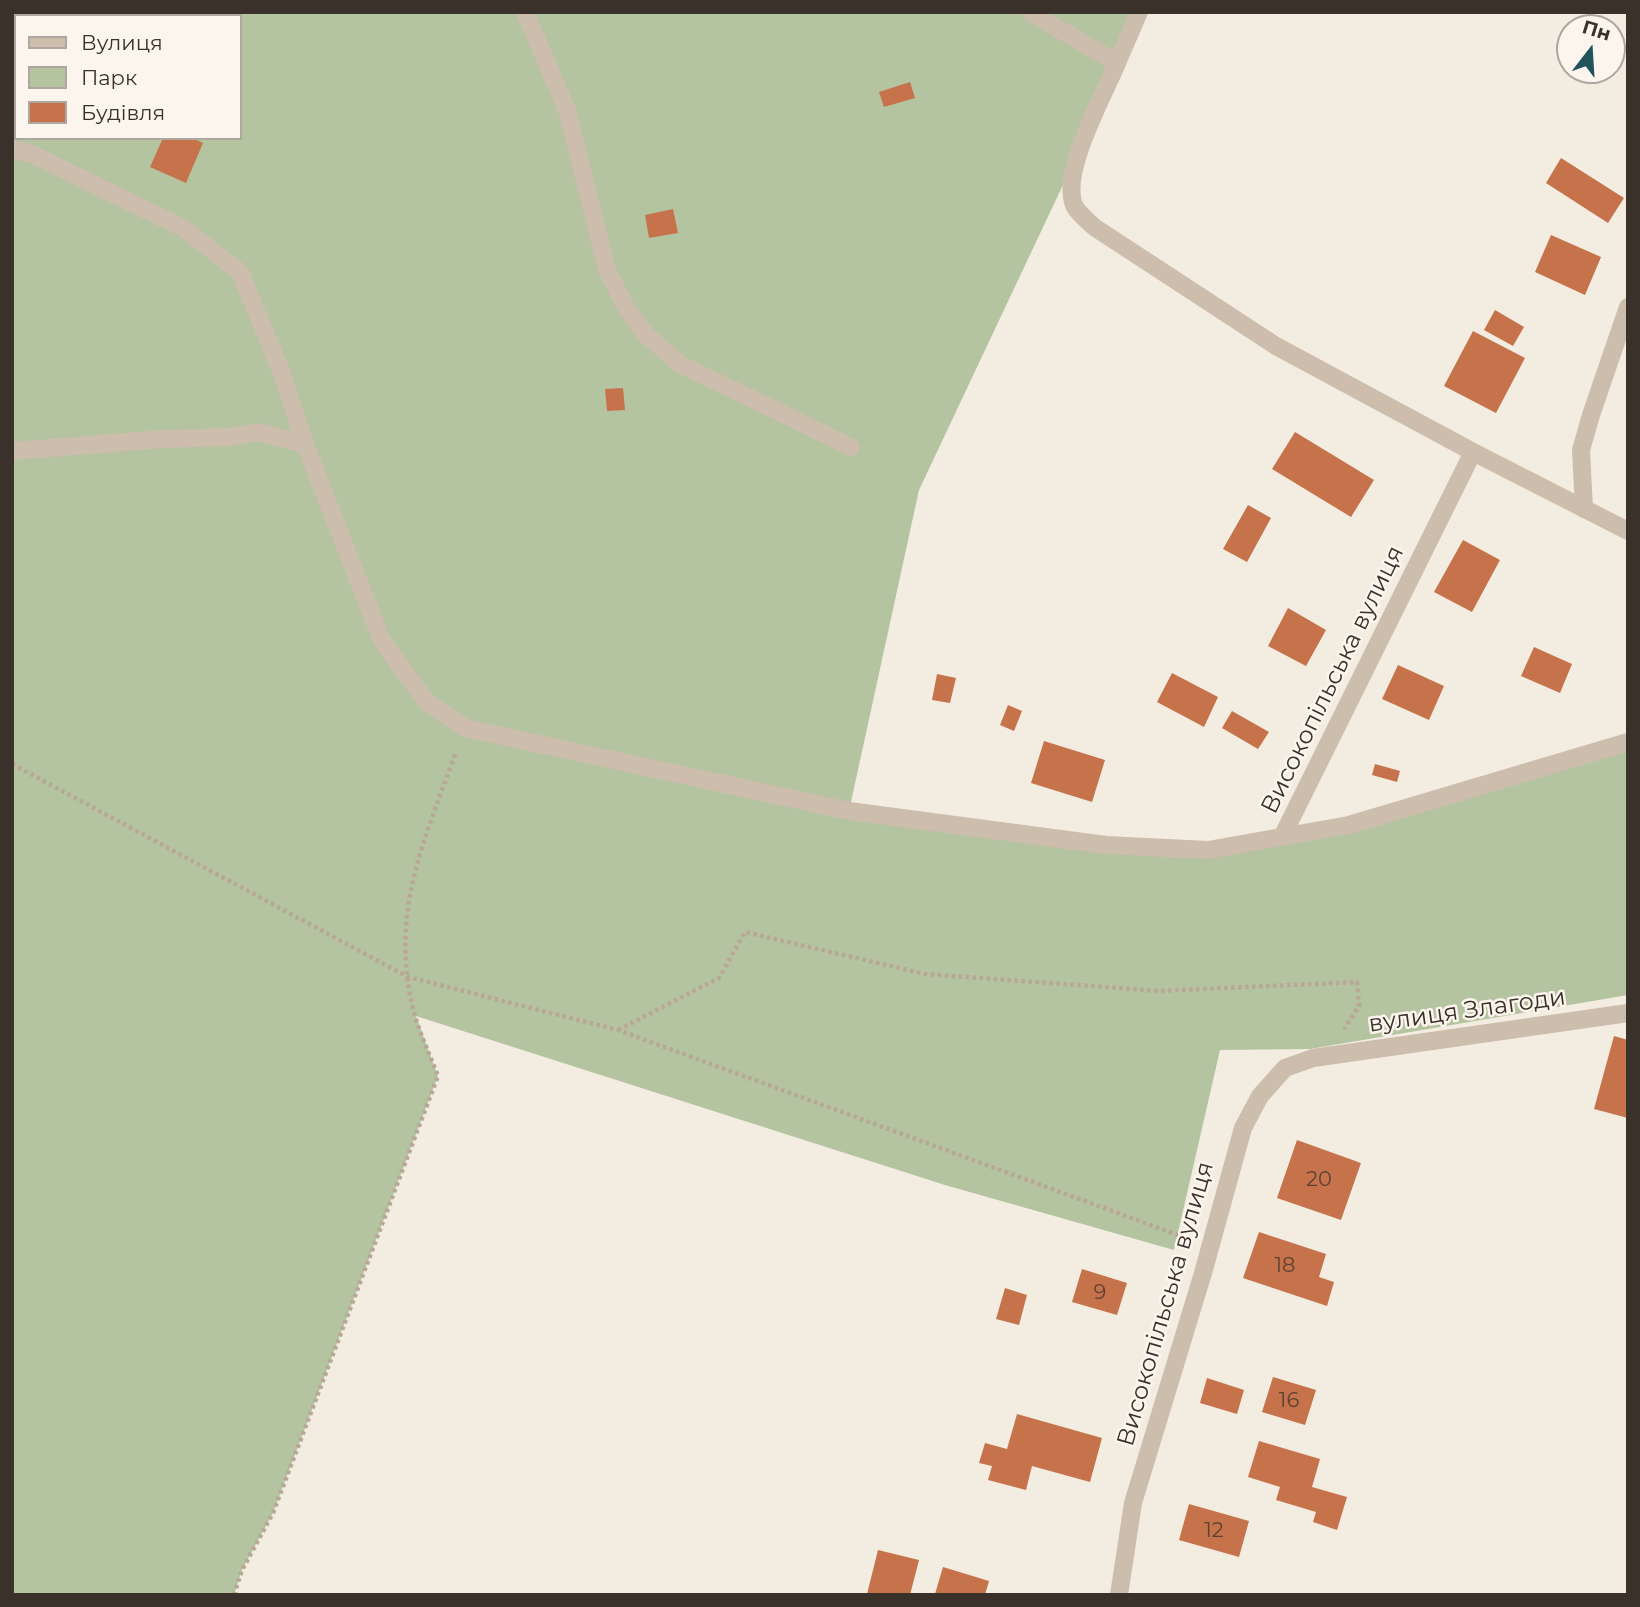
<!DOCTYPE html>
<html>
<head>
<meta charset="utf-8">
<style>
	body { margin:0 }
	#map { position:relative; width:1640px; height:1607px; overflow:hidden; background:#f3ece0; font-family:Montserrat,sans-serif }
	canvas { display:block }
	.frame { position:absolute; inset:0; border:14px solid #3a312b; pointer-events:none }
	.legend { position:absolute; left:14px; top:14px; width:228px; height:126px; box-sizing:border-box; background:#fbf5ed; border:2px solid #aea79f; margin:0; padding:9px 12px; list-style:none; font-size:21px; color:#3a312b }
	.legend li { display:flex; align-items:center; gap:14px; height:35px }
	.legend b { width:35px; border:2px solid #aea79f }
	.north { position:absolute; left:1556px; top:14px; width:70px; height:70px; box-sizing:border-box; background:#fbf5ed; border:2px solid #aea79f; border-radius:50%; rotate:17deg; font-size:19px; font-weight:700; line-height:28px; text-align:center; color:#3a312b }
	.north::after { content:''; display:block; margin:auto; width:24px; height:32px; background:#20535c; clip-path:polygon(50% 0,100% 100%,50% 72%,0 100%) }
</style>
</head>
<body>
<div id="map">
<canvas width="1640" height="1607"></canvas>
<div class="frame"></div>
<ul class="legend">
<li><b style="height:9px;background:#ccbdac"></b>Вулиця</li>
<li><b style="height:19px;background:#b4c3a0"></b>Парк</li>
<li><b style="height:19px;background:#c6734c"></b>Будівля</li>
</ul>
<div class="north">Пн</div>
</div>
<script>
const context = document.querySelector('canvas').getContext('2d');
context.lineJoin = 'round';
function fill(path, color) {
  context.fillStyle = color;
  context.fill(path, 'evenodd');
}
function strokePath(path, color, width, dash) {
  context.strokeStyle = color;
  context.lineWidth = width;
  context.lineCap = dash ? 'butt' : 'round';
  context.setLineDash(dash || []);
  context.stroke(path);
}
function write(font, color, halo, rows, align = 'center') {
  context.font = font + ' Montserrat,sans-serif';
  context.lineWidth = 5;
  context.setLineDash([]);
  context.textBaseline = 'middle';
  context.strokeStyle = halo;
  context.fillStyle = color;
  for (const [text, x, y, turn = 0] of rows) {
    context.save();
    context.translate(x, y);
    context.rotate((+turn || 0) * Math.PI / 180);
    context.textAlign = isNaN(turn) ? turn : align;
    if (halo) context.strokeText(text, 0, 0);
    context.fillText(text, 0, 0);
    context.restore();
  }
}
const green = new Path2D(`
	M12 12H1139L1078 153 919 490 849 811 1208 850 1282 837 1628 742V995L1310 1049 1220 1050 1174 1250 945 1185 416 1016 438 1076 273 1513 242 1570 234 1595H12ZM16 16H240V138H16Z`);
const building = new Path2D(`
	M910 82 915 98 884 107 879 92Z
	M163 138H193L203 143 186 183 150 167Z
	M1561 158 1624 198 1608 223 1546 183Z
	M673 209 678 233 649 238 645 215Z
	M1551 235 1601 257 1585 295 1535 272Z
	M1495 310 1524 327 1513 346 1484 330Z
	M1473 331 1525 358 1496 413 1444 386Z
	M623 388 625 410 607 411 605 389Z
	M1295 432 1374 480 1351 517 1272 469Z
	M1248 505 1271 518 1247 562 1223 549Z
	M1463 540 1500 560 1472 612 1434 592Z
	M1288 608 1326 630 1306 666 1268 646Z
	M1534 647 1572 664 1560 693 1521 676Z
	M1398 665 1444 686 1429 720 1382 699Z
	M1172 673 1218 697 1204 727 1157 702Z
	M937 674 956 678 950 703 932 700Z
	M1008 705 1022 711 1014 731 1000 725Z
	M1232 711 1269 732 1258 749 1222 728Z
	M1044 741 1105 760 1092 802 1031 783Z
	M1375 764 1400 771 1397 782 1372 775Z
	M1614 1036 1628 1040V1118L1594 1109Z
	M1297 1140 1361 1163 1341 1220 1277 1198Z
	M1259 1232 1326 1254 1319 1277 1334 1282 1327 1306 1243 1278Z
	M1082 1269 1127 1283 1117 1315 1072 1302Z
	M1005 1288 1027 1295 1019 1325 996 1319Z
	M1273 1377 1316 1390 1305 1425 1262 1412Z
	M1207 1378 1244 1390 1237 1414 1200 1403Z
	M1017 1414 1102 1438 1090 1482 1032 1466 1026 1490 988 1480 992 1466 979 1463 985 1443 1007 1449Z
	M1259 1441 1320 1459 1312 1487 1347 1497 1337 1530 1313 1522 1316 1512 1276 1500 1280 1487 1248 1477Z
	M1189 1504 1249 1521 1239 1557 1179 1540Z
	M878 1550 919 1560 910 1595 867 1594Z
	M943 1567 989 1581 985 1595 935 1594Z`);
const path = new Path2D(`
	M12 764 408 977 618 1030 1186 1238
	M618 1030 719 978 745 932 925 974 1159 991 1357 982 1359 1006 1344 1029
	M234 1595 242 1570 273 1513 438 1076C430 1056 421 1036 415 1016 388 917 423 843 456 752`);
const minor = new Path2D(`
	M525 12 567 110 607 270 627 309 646 335 680 364 851 447
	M1030 12 1117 63C1103 97 1063 168 1073 202 1075 211 1087 220 1094 227L1276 346 1473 452 1628 531
	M1117 63 1139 12
	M12 148 34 155 183 228 240 272 281 371 305 444 382 641 426 701 465 728 849 811 1106 845 1208 850 1349 825 1628 742
	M12 451 163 439 230 437 258 432 305 444
	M1584 509 1581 450 1591 415 1628 307
	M1282 837 1473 452
	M1119 1595 1133 1503 1203 1273 1243 1128 1260 1096 1285 1068 1313 1058 1628 1013`);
const numberNames = [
	["20",1319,1180],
	["18",1285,1266],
	["9",1100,1293],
	["16",1289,1401],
	["12",1214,1531]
];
const streetNames = [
	["Високопільська вулиця",1333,680,-64],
	["вулиця Злагоди",1467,1011,-8],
	["Високопільська вулиця",1166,1304,-74]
];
fill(green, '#b4c3a0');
fill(building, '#c6734c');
strokePath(path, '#b8a796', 4.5, [3.5, 3.5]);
strokePath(minor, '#ccbdac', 18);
write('21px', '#5d4233', null, numberNames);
write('24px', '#3a312b', '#fbf5ed', streetNames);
</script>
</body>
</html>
